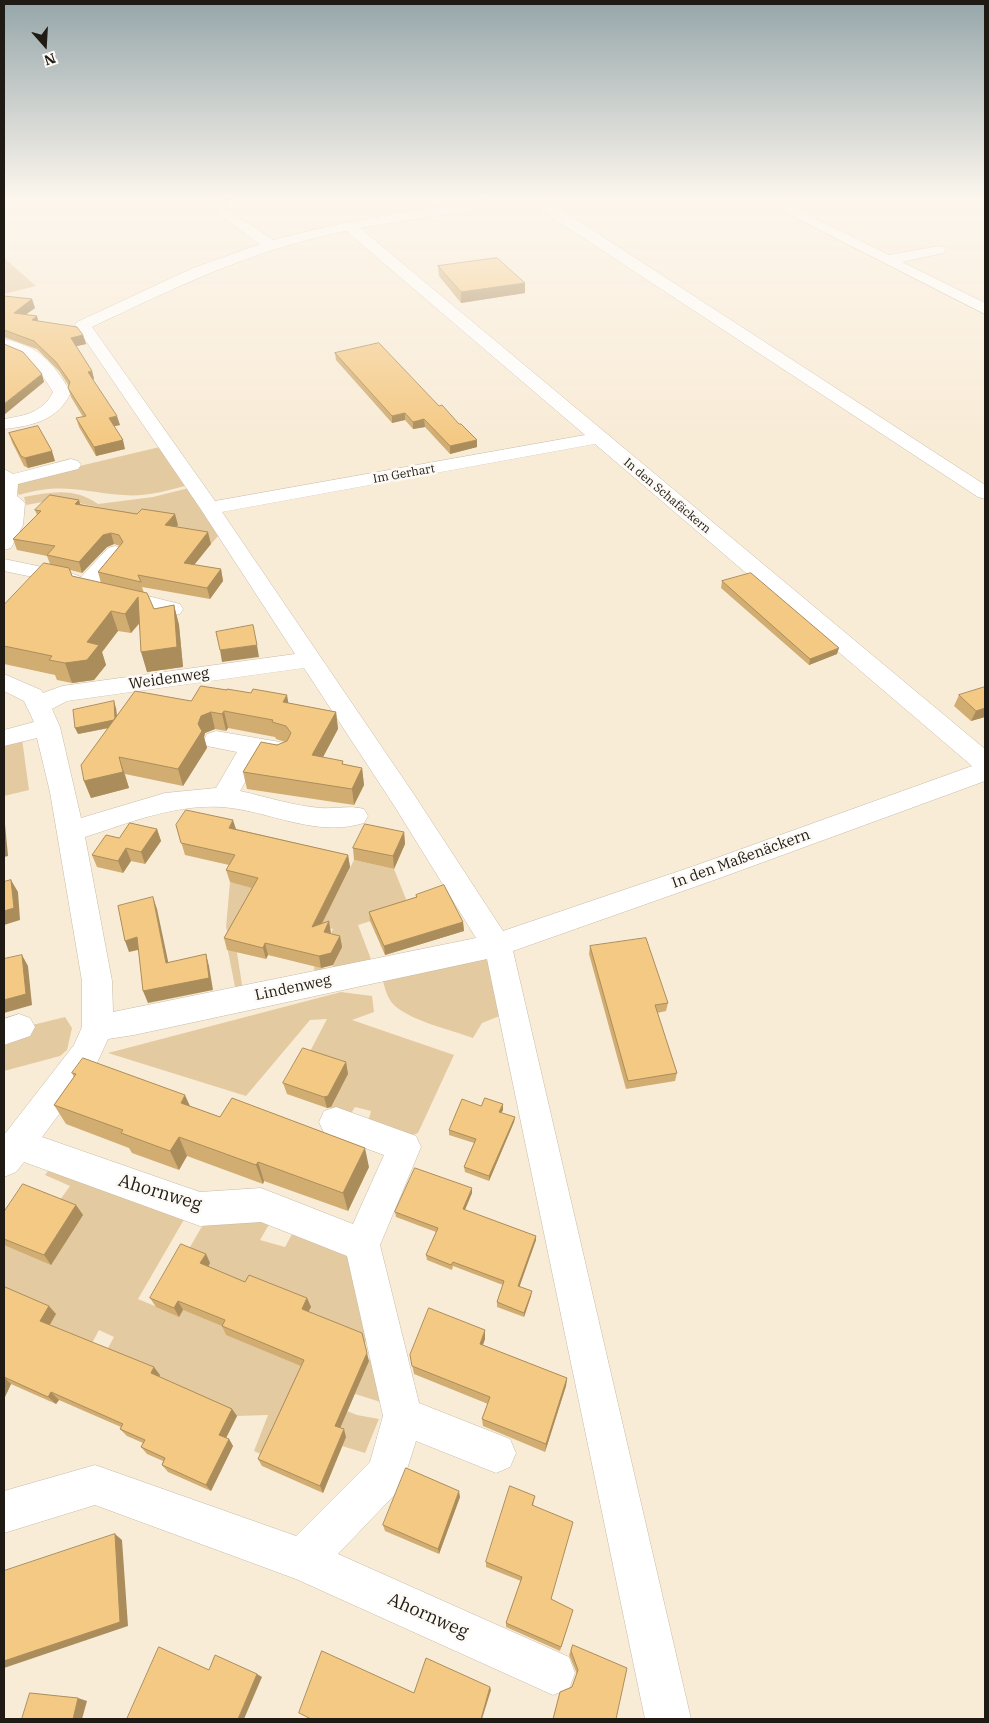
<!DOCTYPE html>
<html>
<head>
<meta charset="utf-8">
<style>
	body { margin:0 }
	#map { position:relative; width:989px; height:1723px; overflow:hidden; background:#f9ecd7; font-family:"IBM Plex Serif",serif }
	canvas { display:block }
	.frame { position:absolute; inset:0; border:5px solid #1f1a13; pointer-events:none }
	.north { position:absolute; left:20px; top:20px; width:50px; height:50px; -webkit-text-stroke:4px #fdfaf6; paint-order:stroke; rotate:161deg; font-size:14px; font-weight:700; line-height:20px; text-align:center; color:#1f1a13 }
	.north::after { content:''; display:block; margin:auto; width:18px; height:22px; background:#1f1a13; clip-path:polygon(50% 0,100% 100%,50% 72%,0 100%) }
</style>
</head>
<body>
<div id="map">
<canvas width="989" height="1723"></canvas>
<div class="frame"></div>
<div class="north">N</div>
</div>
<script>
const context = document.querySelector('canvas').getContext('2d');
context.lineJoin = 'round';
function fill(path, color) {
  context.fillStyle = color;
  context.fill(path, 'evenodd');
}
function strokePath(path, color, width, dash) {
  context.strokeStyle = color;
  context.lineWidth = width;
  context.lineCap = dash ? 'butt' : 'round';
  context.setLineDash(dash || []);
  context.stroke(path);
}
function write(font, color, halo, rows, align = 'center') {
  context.font = font + ' "IBM Plex Serif",serif';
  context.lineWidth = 5;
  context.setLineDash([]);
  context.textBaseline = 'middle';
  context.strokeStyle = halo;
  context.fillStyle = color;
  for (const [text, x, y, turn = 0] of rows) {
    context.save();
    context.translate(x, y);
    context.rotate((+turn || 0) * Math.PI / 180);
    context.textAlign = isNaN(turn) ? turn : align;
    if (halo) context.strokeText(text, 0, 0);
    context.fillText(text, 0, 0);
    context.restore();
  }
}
const green = new Path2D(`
	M4 258 36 286 4 294Z
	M164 446 188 485C167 491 145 497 123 495 80 492 63 482 19 495L12 482Z
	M189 488 219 535 211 544H162L177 525 74 502 54 500 26 505 24 497C50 492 75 487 98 504L153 497Z
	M22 739 29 790 4 796V743Z
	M354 860 394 869 410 909 358 925 374 967 315 980 314 966 331 970 341 948 326 944 333 929 309 923 236 946 243 991 236 992 227 946 231 945 226 927 230 882 332 903Z
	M494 957 507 1013 482 1023 473 1038C451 1030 412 1021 395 1006 387 999 385 988 382 978Z
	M341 992 372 996 374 1012 352 1020 454 1055 418 1133 398 1141 366 1129 371 1111 355 1107 350 1115 330 1109 348 1074 306 1059 327 1019 310 1020 246 1096 108 1053Z
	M65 1017 72 1028 67 1050 60 1056 4 1071V1032Z
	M53 1164 186 1216 138 1299 179 1316 183 1310 207 1319 205 1273 210 1263 186 1254 201 1228 214 1216 271 1221 260 1240 285 1247 296 1227 352 1248 390 1405 355 1394 375 1346 327 1326V1403L357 1415 379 1419 365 1453 342 1446 267 1457 254 1451 268 1415 237 1416 157 1381 160 1375 76 1407 114 1337 99 1330 90 1347 47 1329 56 1314 4 1310V1245L57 1204 70 1186 45 1175Z`);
const minor = new Path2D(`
	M193 196H208L273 240C325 226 377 216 430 208 467 202 503 196 540 196L985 485V499L978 497 527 201 360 228 985 749V781L717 879 513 951 691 1719H645L487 959 134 1035 108 1039 96 1065 42 1137 200 1192 261 1188 353 1224 384 1155 324 1133 319 1122 324 1111 336 1107 416 1136 421 1147 380 1245 419 1403 510 1439 516 1453 510 1467 496 1473 416 1441 401 1488 338 1554 569 1657 575 1673 569 1689 553 1695 296 1579 95 1505 4 1533V1491L95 1465 296 1536 370 1462 383 1416 347 1256 261 1222 200 1226 24 1162 16 1172 4 1177V1135L74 1045 82 1027V981L50 792 37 738 4 746V730L34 722 24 701 4 691V674L41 690 43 693 62 686 295 654 200 508 75 325 77 322 193 268 260 244ZM346 231 585 435 215 501 92 327C179 286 251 250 346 231ZM595 444 972 766 697 865 503 931 413 793 222 512ZM304 668 395 807 476 938 113 1012 112 981 85 837C129 823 174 804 222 807 271 811 315 838 364 823L368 816 364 809C350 805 336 809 321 808 294 806 267 797 240 791L260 756 280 760 289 757 293 751 289 745 280 742 216 731 207 734 204 740 207 746 237 752 216 788 165 793 81 818 60 727 52 709 67 701Z
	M753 196H770L889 255 939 246 944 247 946 250 944 253 902 262 985 303V314Z
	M4 339C41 347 51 361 71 392 59 420 32 426 4 429V419C24 416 44 412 53 392 40 371 29 354 4 349Z
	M71 459 78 461 81 465 78 469 18 484 17 496 25 503 23 525 11 548 4 550V469L13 474Z
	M115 546 122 548 125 552 96 587 88 588 78 584 71 585 4 571V559L71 573 81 577 108 548Z
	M115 588 180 604 183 609 180 614 172 616 107 600 104 595 107 590Z
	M19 1014 30 1018 35 1027 30 1036 4 1045V1019Z`);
const wall = new Path2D(`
	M438 266 525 283V293L461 303 439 276Z
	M4 296 32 299 35 308 26 314 38 321 83 335 86 344 76 346 92 371 94 379 93 380 120 425 114 426 125 449 96 456 79 427 76 418 83 417 71 397 68 388 69 386 59 371 37 349 4 337V338Z
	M335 353 477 447 450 454 425 427 413 429 405 420 392 423 336 360Z
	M9 433 55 461 28 468 24 466 12 442Z
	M80 504 178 525 176 527 211 544 194 565 221 569 223 581 210 599 142 587 144 593 154 609 174 605 179 625 183 667 147 672 140 623 131 633 118 631 102 652 106 665 94 680 72 683 57 680 55 675 4 664V605L50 564 47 556 17 550 13 539 37 515 35 510ZM114 544 120 546 98 572 101 583 72 576 70 570 82 573 107 547Z
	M722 581 837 654 809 665 721 588Z
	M959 695 985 717 971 721 954 706Z
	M191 701 289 703 336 712 338 729 323 757 344 764 362 768 364 785 354 805 247 789 243 772 277 745 285 742 276 739 275 737 228 728 226 731 215 729 205 733 204 737 207 748 183 786 125 774 129 788 91 798 84 781 109 728 78 734 116 708 117 717Z
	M176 825 236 829 348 855 350 867 322 924 331 934 340 936 342 947 333 965 321 968 268 955 266 959 227 950 224 938 252 888 230 882 226 870 229 865 185 855Z
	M157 829 161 841 145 864 131 861 123 873 97 867 92 855 119 838Z
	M404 832 405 844 394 869 354 860 353 848Z
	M416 895 463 922 464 931 385 955 370 921 369 912 416 897Z
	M590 946 668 1003 666 1011 657 1013 677 1073 675 1081 626 1089 589 954Z
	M346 1062 348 1074 331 1107 327 1108 287 1094 283 1083Z
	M72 1073 190 1106 220 1117 369 1167 348 1211 264 1181 263 1184 187 1156 179 1170 132 1153 129 1148 66 1124 54 1105 74 1077Z
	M481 1106 503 1110 501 1113 515 1117 514 1122 489 1181 465 1172 464 1167 474 1143 449 1135V1130Z
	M472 1193 465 1210 536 1236V1240L519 1286 531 1296 524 1317 497 1307V1302L503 1285 453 1266 452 1270 427 1260 426 1255 436 1232 396 1217 395 1212Z
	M76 1205 83 1215 51 1265 4 1245V1212Z
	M206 1254 210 1263 208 1267 245 1282 307 1298 311 1307 308 1311 369 1361 340 1428 346 1437 323 1493 262 1466 258 1459 301 1366 226 1335 222 1326 183 1310 179 1317 156 1307 150 1298Z
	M4 1289 56 1314 50 1325 160 1375 159 1377 232 1409 237 1416 226 1438 229 1439 233 1446 211 1491 168 1472 162 1465 163 1461 147 1454 141 1447 143 1443 127 1436 120 1429 121 1427 59 1400 56 1404 11 1384 4 1399Z
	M485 1339 483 1345 567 1378 566 1386 545 1452 483 1426 482 1419 488 1404 414 1374 410 1355Z
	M535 1496 533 1506 551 1599 573 1610 560 1651 506 1627V1623L521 1581 486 1567V1562Z
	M460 1497 439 1554 385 1531 383 1525Z
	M573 1645 616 1719H553L560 1692 572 1687 577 1674 569 1655Z`);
const shadedWall = new Path2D(`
	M223 196H255L224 201Z
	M525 283V293L461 303V292Z
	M32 299 35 308 17 321 14 313Z
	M37 316 39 324 32 320Z
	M83 335 86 344 73 347 71 338Z
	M92 371 94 379 90 380 88 372Z
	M42 374 44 382 4 415V404Z
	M405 413V420L392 423V416Z
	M117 416 120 425 111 427 109 418Z
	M424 419 425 427 413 429V422Z
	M123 440 125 449 96 456 94 447Z
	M477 440V447L450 454V446Z
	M52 451 55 461 28 468 25 458Z
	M79 500 82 511 75 504Z
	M175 514 178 525 168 537 165 525Z
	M208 532 211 544 186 575 184 563Z
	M111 533 114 544 107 547 82 573 79 562 103 535Z
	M221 569 223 581 210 599 207 588Z
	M138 597 144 617 131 633 125 614Z
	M174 605 179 625 183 667 147 672 141 652Z
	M111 611 118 631 102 652 106 665 94 680 72 683 65 663 87 642Z
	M257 645 259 657 222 662 220 650Z
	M839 648 837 654 809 665 810 659Z
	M287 695 290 712 283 702Z
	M114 701 116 708 118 726 78 734 75 728Z
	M985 708V717L971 721 976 711Z
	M224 711 228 728 226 731 222 714Z
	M211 712 215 729 205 733 204 737 207 748 183 786 178 769 201 716Z
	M336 712 338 729 315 772 312 755Z
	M119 757 129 788 91 798 84 781Z
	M362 768 364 785 354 805 352 789Z
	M233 820 237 832 229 828Z
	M4 821 5 824 8 856 4 857Z
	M157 829 161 841 145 864 141 852Z
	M404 832 405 844 394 869 393 856Z
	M126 848 131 861 123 873 118 861Z
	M348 855 350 867 314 939 312 927Z
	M11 880 18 892 20 920 4 925V911Z
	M153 897 157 909 171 975 166 963Z
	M329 921 331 933 324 932Z
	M463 922 464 931 385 955 384 946Z
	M340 936 342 947 333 965 321 968 319 956Z
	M137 937 142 949 129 952 125 941Z
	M265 943 268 955 266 959 263 948Z
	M206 954 209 966 213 990 148 1003 143 991Z
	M22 955 28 966 32 1005 4 1013V1000Z
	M346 1062 348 1074 331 1107 327 1108 324 1097Z
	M185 1095 194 1115 181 1103Z
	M503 1104V1110L499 1117V1112Z
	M515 1117 514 1122 489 1181V1176Z
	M179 1137 187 1156 179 1170 170 1151Z
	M365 1148 369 1167 348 1211 343 1193Z
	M258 1162 264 1181 263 1184 256 1165Z
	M472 1188V1193L463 1214V1209Z
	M76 1205 83 1215 51 1265 44 1255Z
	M536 1236V1240L518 1291V1286Z
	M206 1254 210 1263 205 1273 200 1263Z
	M532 1291 531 1296 524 1317V1313Z
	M307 1298 311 1307 305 1318 302 1309Z
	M178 1301 183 1310 179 1317 174 1308Z
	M49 1306 56 1314 47 1329 40 1321Z
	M485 1330V1339L480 1352V1344Z
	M362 1333 369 1361 338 1433 335 1426Z
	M154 1367 160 1375 157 1381 151 1373Z
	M4 1377 11 1384 4 1399Z
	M567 1378 566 1386 545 1452 546 1444Z
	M51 1392 59 1400 56 1404 48 1397Z
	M232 1409 237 1416 224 1442 219 1435Z
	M344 1429 346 1437 323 1493 320 1486Z
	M229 1439 233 1446 211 1491 206 1485Z
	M459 1491 460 1497 439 1554 438 1549Z
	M115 1534 122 1540 128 1626 4 1668V1661Z
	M257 1674 262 1677 244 1719H238Z
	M490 1687 491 1690 482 1719H481Z
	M78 1698 87 1701 82 1719H73Z`);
const building = new Path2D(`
	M497 258 525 283 461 292 438 266Z
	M4 296 32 299 14 313 37 316 32 320 77 327 83 335 71 338 92 371 88 372 117 416 109 418 123 440 94 447 76 418 86 416 68 388 70 382 56 362 34 341 4 330Z
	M379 343 439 406 442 405 459 424H461L477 440 450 446 424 419 413 422 405 413 392 416 335 353Z
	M4 344 23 352 42 374 4 404Z
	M38 426 52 451 25 458 21 456 9 433Z
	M50 495 79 500 75 504 137 514 142 509 175 514 165 525 208 532 184 563 221 569 207 588 138 575 141 582 98 572 123 542 119 535 111 533 103 535 79 562 47 555 55 546 13 539 41 511 35 510Z
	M44 563 69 568 72 576 147 593 154 609 174 605 177 647 141 652 138 597 125 614 111 611 87 642 99 645 87 660 65 663 49 660 52 656 4 646V605Z
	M751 573 839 648 810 659 722 581Z
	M253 625 257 645 220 650 216 632Z
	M201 686 227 690V689L251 693 253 689 287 695 283 702 336 712 312 755 343 761 342 764 362 768 352 789 243 772 261 742 277 745 287 741 291 733 286 726 272 722 273 720 224 711 222 714 211 712 201 716 198 724 202 731 178 769 119 757 123 772 84 781 81 765 135 691 191 701Z
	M985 687V708L976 711 959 695Z
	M114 701 115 718 114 720 75 728 73 710Z
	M186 810 233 820 229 828 348 855 312 927 329 921 324 932 340 936 331 953 319 956 265 943 263 948 224 938 258 878 226 870 235 855 181 843 176 825Z
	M130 823 157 829 141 852 126 848 118 861 92 855 106 835 119 838Z
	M365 824 404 832 393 856 353 848Z
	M11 880 14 908 4 911V882Z
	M444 885 463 922 384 946 369 912 417 897 416 895Z
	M153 897 166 963 206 954 209 978 143 991 137 937 125 941 118 906Z
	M646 938 668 1003 655 1005 677 1073 628 1081 590 946Z
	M22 955 26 994 4 1000V959Z
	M303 1048 346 1062 328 1096 324 1097 283 1083Z
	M83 1058 185 1095 181 1103 220 1117 232 1098 365 1148 343 1193 258 1162 256 1165 179 1137 170 1151 121 1133 123 1130 54 1105 76 1074 72 1073Z
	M485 1098 503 1104 499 1112 515 1117 489 1176 464 1167 476 1139 449 1130 462 1099 481 1106Z
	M415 1168 472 1188 463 1209 536 1236 518 1286 532 1291 524 1313 497 1302 504 1281 453 1262 451 1265 426 1255 438 1228 395 1212Z
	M23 1184 76 1205 44 1255 4 1239V1212Z
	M181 1244 206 1254 200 1263 245 1282 249 1275 307 1298 302 1309 362 1333 367 1353 335 1426 344 1429 320 1486 258 1459 304 1360 222 1326 225 1320 178 1301 174 1308 150 1298Z
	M5 1287 49 1306 40 1321 154 1367 151 1373 232 1409 219 1435 229 1439 206 1485 162 1465 165 1458 141 1447 145 1440 120 1429 123 1424 51 1392 48 1397 4 1377V1289Z
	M429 1308 485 1330 480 1344 567 1378 546 1444 482 1419 490 1397 412 1366 410 1355Z
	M406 1468 459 1491 438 1549 383 1525Z
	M510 1486 535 1496 532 1505 573 1522 551 1599 573 1610 561 1647 506 1623 522 1577 486 1562Z
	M115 1534 120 1622 4 1661V1571Z
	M573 1645 627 1668 616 1719H553L560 1692 572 1687 578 1670 571 1651Z
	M159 1647 209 1670 215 1655 257 1674 238 1719H127Z
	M322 1651 414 1693 426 1658 490 1687 481 1719H311L299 1713Z
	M30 1693 78 1698 73 1719H22Z`);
const farStreetnames = [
	["Im Gerhart",404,474,-10],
	["In den Schafäckern",667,496,40]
];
const streetNames = [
	["Weidenweg",169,679,-8],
	["In den Maßenäckern",741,859,-20],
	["Lindenweg",293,988,-12]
];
const nearStreetnames = [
	["Ahornweg",160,1193,17],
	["Ahornweg",428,1616,24]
];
fill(green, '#e4caa1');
strokePath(minor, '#c7baa6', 1);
fill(minor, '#fff');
fill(wall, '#d2ad72');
fill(shadedWall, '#ab8d5c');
fill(building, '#f4c984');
strokePath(building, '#ab8d5c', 1);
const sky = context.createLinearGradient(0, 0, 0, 438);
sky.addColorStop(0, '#96a6aa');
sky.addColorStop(0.45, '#fcf6ed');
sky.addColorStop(1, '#fcf6ed00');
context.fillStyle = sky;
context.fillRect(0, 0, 989, 438);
write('12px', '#1f1a13', '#fdfaf6', farStreetnames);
write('15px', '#1f1a13', '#fdfaf6', streetNames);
write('18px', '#1f1a13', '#fdfaf6', nearStreetnames);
</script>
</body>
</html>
